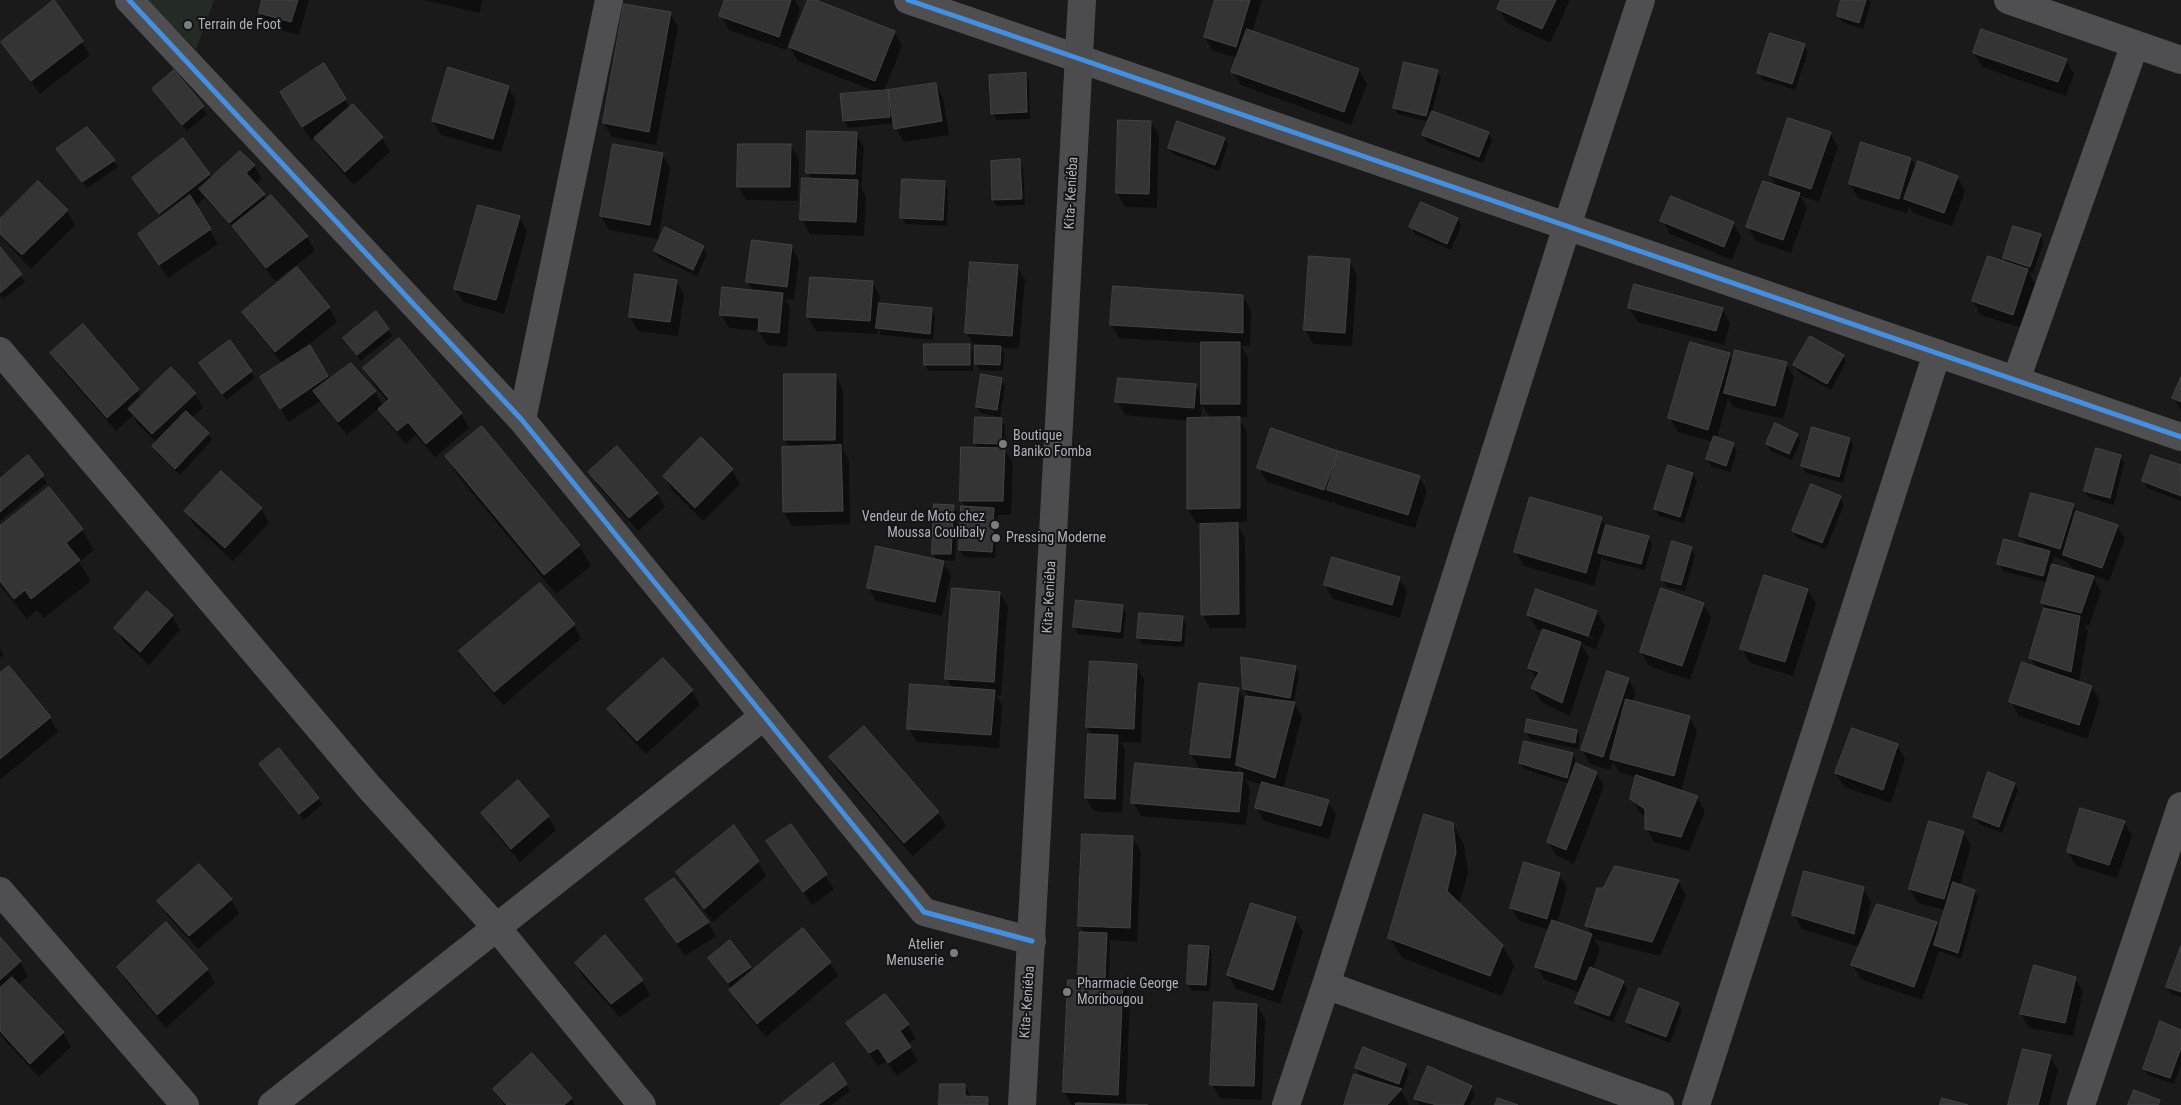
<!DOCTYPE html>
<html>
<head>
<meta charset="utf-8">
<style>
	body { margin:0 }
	canvas { display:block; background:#1a1a1a }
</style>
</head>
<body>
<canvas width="2181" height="1105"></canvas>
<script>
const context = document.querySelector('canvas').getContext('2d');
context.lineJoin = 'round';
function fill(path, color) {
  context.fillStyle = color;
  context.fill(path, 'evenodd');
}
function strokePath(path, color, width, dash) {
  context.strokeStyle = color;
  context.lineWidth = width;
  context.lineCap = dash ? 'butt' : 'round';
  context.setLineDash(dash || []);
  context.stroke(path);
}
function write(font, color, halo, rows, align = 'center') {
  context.font = font + ' "Roboto Condensed",sans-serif';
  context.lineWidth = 4;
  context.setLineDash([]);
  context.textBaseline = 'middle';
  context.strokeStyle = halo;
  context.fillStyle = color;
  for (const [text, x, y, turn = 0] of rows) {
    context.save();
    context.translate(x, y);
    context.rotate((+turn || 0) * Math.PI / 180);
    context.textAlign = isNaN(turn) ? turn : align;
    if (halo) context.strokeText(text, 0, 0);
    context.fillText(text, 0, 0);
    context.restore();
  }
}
const green = new Path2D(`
	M145 0H214L196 49Z`);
const shadow = new Path2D(`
	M264 0H309L299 35 268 27 260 13Z
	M423 0H482L480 13Z
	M726 0H795L800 10 786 50 729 30 721 16Z
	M810 0 894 32 902 46 884 91H887L890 97 935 84 943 98 949 135 903 142 894 123 848 128 844 121 877 92 798 61 790 47Z
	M1216 0H1262L1252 32 1359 70 1367 84 1351 125 1241 85 1233 72 1238 58 1213 51 1205 37Z
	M1503 0H1570L1550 43 1507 23 1499 9Z
	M1843 0H1869L1871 3 1863 29 1842 22 1838 16Z
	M54 2 90 55 40 94 3 42Z
	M625 6 670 13 678 27 656 145 612 137 604 123Z
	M1804 45 1808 52 1795 90 1763 80 1759 73Z
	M1974 53 2066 60 2074 74 2066 96 1982 67Z
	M1437 71 1441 78 1432 112 1488 133 1492 140 1483 163 1427 142 1424 135 1429 122 1398 114 1394 107Z
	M173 72 207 114 187 131 153 89Z
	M1025 74 1029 80 1030 119 996 120 992 113Z
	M508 87 516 101 501 152 441 135 433 121Z
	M345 100 350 108 382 138 390 152 354 185 324 152 316 137 311 140 289 106Z
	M1119 122H1151L1159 136 1157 208 1125 207 1117 193Z
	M87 129 118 167 87 188 58 150Z
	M1830 133 1838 147 1819 202 1800 196 1807 208 1791 253 1756 241 1748 227 1777 187 1770 174Z
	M856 134 864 148 861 188 866 196 864 236 810 234 802 220 804 180H812L808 172Z
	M1225 139 1228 145 1219 171 1173 154 1169 148Z
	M791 146 799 160 798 201 746 200 738 186Z
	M662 154 670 168 658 239 609 230 601 216Z
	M1911 159 1917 169 1957 177 1965 191 1952 226 1913 213 1909 205 1907 213 1858 198 1850 184Z
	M1019 161 1023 167 1025 205 997 206 993 200Z
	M254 165 262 179 255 185 267 200 307 237 315 251 275 281 239 235 205 198 195 206 218 244 168 278 148 248 161 218 134 178 209 174 212 179Z
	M944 183 948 189 947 226 906 224 902 218Z
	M67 211 75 225 31 269 0 236V221Z
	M519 217 527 231 504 314 463 302 455 289Z
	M1457 219 1461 226 1451 250 1415 234 1411 227Z
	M1662 220 1733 223 1741 237 1732 260 1670 234Z
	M2040 236 2044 242 2033 273 2028 271 2035 284 2021 328 1981 315 1973 301 2007 263 2004 258Z
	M791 246 799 260 794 300 785 299 790 308 787 347 767 345 759 331 729 328 721 314 753 291 747 281Z
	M703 247 707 254 697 276 659 258 655 251Z
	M0 249 25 282 3 299 0 295Z
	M1349 261 1357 275 1352 346 1313 344 1305 330Z
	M1017 266 1025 280 1019 349 1001 348 1004 354 1003 371 980 370 976 364 977 346H974L966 332Z
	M297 269 329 308 337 322 308 345 329 381 375 392 383 406 388 402 372 382 364 368 398 340 461 414 469 428 435 457 416 435 406 444 388 423 379 408 347 435 320 401 289 422 270 392 283 364 252 326 244 312Z
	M676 281 684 295 678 336 638 331 630 317Z
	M872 282 880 296 879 304 931 310 935 316 933 340 881 335 878 328 877 334 816 331 808 317Z
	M1243 296 1251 310 1250 346H1241L1248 357 1247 417H1238L1247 432V522H1236L1245 538 1246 628H1210L1202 614 1201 523H1196L1188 509V421L1125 415 1117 401 1195 385 1202 397V343L1119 338 1111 324ZM1202 404 1211 419H1201Z
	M1629 308 1722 309 1730 323 1724 345 1638 322Z
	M82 326 142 397 195 394 203 408 191 418 208 434 212 440 180 475 157 453 154 446 157 443 137 423 133 415 116 431 60 367 52 353Z
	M388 329 392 336 361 361 345 339Z
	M230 342 255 378 226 400 205 370Z
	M969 346 973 352V371H929L925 365Z
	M1729 354 1734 362 1786 363 1794 377 1783 419 1733 407 1728 398 1717 438 1733 445 1737 451 1730 472 1711 466 1707 459 1713 442 1678 432 1670 418Z
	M1843 356 1846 362 1831 390 1799 372 1795 365Z
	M835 375 843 389V450L849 460 850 524 792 526 784 512 790 448 785 440Z
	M1001 379 1005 386 1000 417 981 413 977 407Z
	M2181 381V411L2174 398Z
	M1001 419 1005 426 1004 449 1013 463 1011 515H997L995 558 964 557 960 550 965 507 961 500 979 449 975 443Z
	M1797 435 1801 441 1792 460 1771 451 1767 444Z
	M701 439 732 470 740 484 703 521 672 490 664 476Z
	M1850 439 1853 445 1843 483 1806 473 1802 466Z
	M1337 452 1339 455 1419 477 1427 491 1415 528 1336 504 1333 500 1332 503 1267 482 1259 468Z
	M447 456 579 545 591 566 556 594 458 476Z
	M2120 456 2124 463 2114 505 2089 498 2085 491Z
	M28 457 47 483 0 521V481Z
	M2181 466V501L2147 488 2144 481Z
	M590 472 657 494 665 507 638 531 598 486Z
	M1693 474 1697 481 1684 523 1659 516 1656 509Z
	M49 488 82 530 94 550 79 562 91 581 44 618 37 610 27 619 0 585V528Z
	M1840 497 1844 504 1826 549 1797 538 1793 531Z
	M2073 505 2077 513 2117 526 2125 539 2109 581 2092 575 2101 591 2089 626 2084 625 2088 631 2079 683 2092 687 2100 701 2087 739 2019 716 2011 702 2037 668 2031 658 2045 608 2042 603 2048 583 2003 571 1999 564 2027 546 2021 536ZM2054 557 2068 562 2074 571 2052 565Z
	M953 506 957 512 955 561 942 560 951 576 942 616 876 601 868 587 937 560 933 554Z
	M261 509 269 523 233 561 194 525 186 511Z
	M1601 518 1606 526 1648 537 1652 544 1645 570 1604 560 1602 557 1594 586 1524 566 1516 552Z
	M1691 548 1695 555 1685 591 1667 587 1663 580Z
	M1765 577 1808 590 1816 604 1793 676 1750 663 1742 649Z
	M1399 578 1407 592 1400 618 1333 599 1325 585Z
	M147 593 172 616 180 630 149 665 124 642 116 628Z
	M1000 593 1008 607 1001 696 996 695 1002 705 999 748 917 742 908 728 952 688 947 679Z
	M1703 604 1711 618 1690 680 1649 666 1641 652Z
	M1122 606 1126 613 1123 639 1078 634 1074 627Z
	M1597 612 1605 626 1596 649 1581 644 1589 657 1570 716 1541 702 1533 688 1537 680 1530 668 1544 631 1537 629 1529 615ZM1538 618 1594 637 1593 639 1538 620Z
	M1182 617 1186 624 1184 647 1142 644 1138 637Z
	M574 625 581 639 503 705 469 665 461 652Z
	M0 648 4 655 0 658Z
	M663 659 692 691 700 705 646 754 617 723 609 709Z
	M1136 665 1144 679 1141 743 1120 742 1125 750 1122 813 1094 811 1086 798 1092 735 1087 727Z
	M1295 667 1299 674 1294 702 1302 717 1283 789 1328 802 1336 815 1329 839 1264 821 1256 807 1263 785 1245 779 1250 788 1246 825 1141 816 1133 802 1212 771V769L1199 768 1191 754 1238 689 1246 703 1250 698 1244 688ZM1238 767 1243 774H1237Z
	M0 675 50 718 58 732 0 780Z
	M1628 679 1636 693 1633 702 1689 717 1697 731 1681 792 1697 797 1705 811 1689 851 1654 842 1646 828V817L1640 813 1632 799 1636 777 1619 772 1613 762 1610 770 1590 764 1582 750Z
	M863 728 938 813 946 826 913 856 838 771 830 757Z
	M1577 731 1580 738 1578 749 1530 739 1526 732Z
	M1897 745 1905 759 1891 803 1844 787 1836 773Z
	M1572 754 1576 761 1575 764 1596 773 1604 786 1574 864 1556 855 1548 841 1570 784 1524 769 1520 762Z
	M260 764 318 798 322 805 304 820Z
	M2015 784 2018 790 2002 833 1979 824 1975 817Z
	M482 813 548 816 556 830 520 862 490 827Z
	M2124 822 2132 836 2117 878 2076 866 2068 852Z
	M1453 824 1464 845 1468 873 1459 905 1502 945 1514 966 1502 996 1402 958 1390 938Z
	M791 826 834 889 812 905 768 842Z
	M1963 832 1971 846 1960 885 1974 891 1978 897 1961 959 1939 951 1922 1000 1861 979 1853 965 1860 947 1802 929 1794 915 1863 888 1871 902 1865 933 1936 923 1940 929 1946 910 1918 903 1910 889Z
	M1133 838 1141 852 1137 942 1110 940 1109 982H1122L1130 996 1126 1105H1072L1064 1092 1069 981H1082L1079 976 1084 933 1080 926Z
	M758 862 766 876 713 922 685 886 677 873Z
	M1559 874 1567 888 1557 923 1592 935 1587 926 1678 881 1686 895 1660 956 1594 939 1600 949 1593 969 1623 982 1627 989 1613 1022 1581 1009 1577 1002 1581 993 1545 980 1537 966 1549 930 1520 921 1511 908Z
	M647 899 708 923 716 936 685 956Z
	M231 900 239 914 198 949 167 915 159 901Z
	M1295 918 1303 932 1280 1004 1236 989 1228 975Z
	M605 936 642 981 650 995 620 1017 584 978 576 964Z
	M0 939 20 962 28 976 18 985 63 1033 71 1047 39 1077 0 1035Z
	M1208 947 1212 954 1210 991H1192L1188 984Z
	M2181 949V997L2171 994 2167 987Z
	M830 963 838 976 766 1037 738 1004 730 990 732 989 713 965 750 967 752 972Z
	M118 967 207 970 215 983 166 1028 126 981Z
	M2075 978 2083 992 2073 1036 2029 1028 2021 1014Z
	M885 995 908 1025 916 1039 908 1044 918 1061 897 1076 887 1062 878 1066 848 1023Z
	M1678 1004 1682 1010 1670 1043 1631 1028 1627 1021Z
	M1257 1005 1265 1019 1262 1100 1220 1098 1212 1085Z
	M2181 1031V1064L2174 1084 2148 1075 2144 1069Z
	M2050 1056 2058 1070 2049 1105H2009Z
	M1405 1065 1409 1072 1402 1092 1409 1104 1408 1105H1345L1369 1078 1360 1074 1356 1068Z
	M846 1084 850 1091 831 1105H782Z
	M965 1086 972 1098H987L991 1105H940Z
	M1471 1087 1475 1094 1470 1105H1419L1416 1099Z
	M494 1089 571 1098 575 1105H504Z`);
const building = new Path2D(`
	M54 0 83 41 31 81 1 42Z
	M262 0H298L291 22 259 13Z
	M725 0H791L779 37 719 16Z
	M808 0H816L895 31 875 81 789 47Z
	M1215 0H1250L1236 47 1204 37Z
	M1501 0H1556L1542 29 1497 9Z
	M1841 0H1866L1859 23 1837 16Z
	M624 4 671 12 649 132 603 123Z
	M1247 29 1359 69 1344 112 1231 72Z
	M1981 29 2067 59 2058 82 1973 53Z
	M1770 33 1805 44 1792 84 1757 73Z
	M1404 62 1438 70 1426 116 1393 108Z
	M324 63 346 99 302 127 280 92Z
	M448 67 509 86 493 139 432 121Z
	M174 70 204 106 182 125 152 89Z
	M1026 73 1027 112 991 114 989 75Z
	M936 83 942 121 894 129 888 90Z
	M888 90 890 117 843 121 840 94Z
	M353 104 383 137 345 172 314 138Z
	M1432 111 1489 132 1479 157 1422 135Z
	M1788 118 1831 132 1811 189 1769 175Z
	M1118 120 1151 121 1149 194 1116 193Z
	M1177 121 1225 138 1215 165 1168 148Z
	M87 127 115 160 82 182 56 149Z
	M807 131 857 132 855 174 806 173Z
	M183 138 210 174 159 214 132 178Z
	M1861 142 1911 158 1899 199 1849 184Z
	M613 144 663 153 650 225 600 216Z
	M738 144H791L790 187H737Z
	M240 151 255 165 246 173 265 194 229 223 199 189Z
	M1020 159 1022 199 992 200 991 161Z
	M1918 161 1958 176 1944 213 1904 199Z
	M802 178 858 180 856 222 800 220Z
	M902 179 945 181 943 220 900 218Z
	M38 181 68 210 22 255 0 234V219Z
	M1763 181 1800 193 1783 240 1746 227Z
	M190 195 211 229 159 265 138 234Z
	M271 195 308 236 266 268 232 226Z
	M1671 196 1734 222 1724 247 1660 221Z
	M1421 202 1458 218 1447 244 1409 227Z
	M478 205 520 216 496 300 454 289Z
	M2013 226 2041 234 2030 267 2003 258Z
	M665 227 704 246 693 270 654 251Z
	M752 240 792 245 787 287 746 282Z
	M0 247 22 274 0 293Z
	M1309 256 1350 259 1345 333 1304 330Z
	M1988 256 2028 269 2013 315 1972 301Z
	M970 262 1018 265 1012 336 965 333Z
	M297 267 330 307 275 352 242 312Z
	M635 274 677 280 670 322 629 317Z
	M810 277 873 281 870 321 807 317Z
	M1634 284 1723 308 1716 331 1628 308Z
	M1113 286 1243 295V333L1110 325Z
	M722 287 783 293 779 333 758 331 759 318 720 315Z
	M879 303 932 308 930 334 876 328Z
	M376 311 389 329 357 355 343 338Z
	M83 324 139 389 107 418 50 353Z
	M1810 336 1844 355 1827 384 1793 365Z
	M399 338 462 413 426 444 408 422 397 431 378 409 389 399 363 368Z
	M230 340 252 371 222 394 199 363Z
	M1201 342H1240V404H1201Z
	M1690 342 1730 353 1708 430 1668 418Z
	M924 344H970V365H924Z
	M310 345 328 376 280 409 260 377Z
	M975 345 1001 346 1000 365 975 364Z
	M1735 350 1787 362 1775 406 1724 393Z
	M351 363 376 391 338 422 313 391Z
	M171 367 196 393 152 434 128 409Z
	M784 374H836L835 440H784Z
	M981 374 1002 378 997 410 976 407Z
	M2181 377V402L2172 398Z
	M1118 378 1196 384 1194 408 1115 402Z
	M186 411 209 433 175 469 152 446Z
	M975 417 1002 418 1001 444 974 443Z
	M1240 417V508L1187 509V418Z
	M1775 423 1798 434 1789 454 1766 444Z
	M482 426 580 545 544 575 445 456Z
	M1812 427 1850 438 1839 477 1801 466Z
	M1271 428 1338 451 1324 490 1257 468Z
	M1714 436 1734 443 1726 466 1706 459Z
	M701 437 733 469 695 508 663 476Z
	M841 445 843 511 783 512 782 447Z
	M617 446 658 493 629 518 588 472Z
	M961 447 1005 448 1003 501H960Z
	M2096 448 2121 455 2110 498 2084 491Z
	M1339 451 1420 476 1408 515 1327 490Z
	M28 455 44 475 0 512V479Z
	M2151 455 2181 465V496L2142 481Z
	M1668 465 1693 473 1680 517 1654 509Z
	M221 471 262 508 225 548 184 511Z
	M1811 484 1841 496 1822 543 1792 531Z
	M49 487 83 529 66 543 80 560 31 599 25 590 14 599 0 581V526Z
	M2031 493 2074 504 2060 549 2019 536Z
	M1530 497 1602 517 1586 573 1514 552Z
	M934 504 954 505 951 554H932Z
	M961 506 994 508 992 552 959 550Z
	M2076 511 2118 525 2102 568 2063 555Z
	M1238 523 1239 614 1201 615 1200 524Z
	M1606 525 1649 536 1641 564 1598 553Z
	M2004 539 2050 551 2043 576 1997 564Z
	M1672 541 1692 547 1681 585 1661 580Z
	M876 546 944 561 935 602 867 588Z
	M1332 557 1400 577 1392 605 1324 585Z
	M2052 564 2094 576 2081 613 2041 603Z
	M1764 575 1808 589 1785 662 1740 649Z
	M540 583 575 624 494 692 459 651Z
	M952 588 1000 592 994 682 945 679Z
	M1661 588 1704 603 1682 666 1640 652Z
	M1536 589 1597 611 1588 636 1527 615Z
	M147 591 173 615 140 652 114 628Z
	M1076 600 1123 605 1120 632 1073 627Z
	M2044 608 2080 616 2071 672 2029 658Z
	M1139 613 1183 616 1181 641 1137 638Z
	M1543 629 1581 642 1562 703 1531 688 1539 672 1528 668Z
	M1241 657 1296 666 1290 698 1243 689Z
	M663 658 693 690 637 741 607 709Z
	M1090 661 1137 664 1134 729 1086 727Z
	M2022 662 2092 686 2079 725 2009 702Z
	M9 666 51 717 0 759V673Z
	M1607 671 1629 678 1603 757 1581 750Z
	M1199 683 1239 688 1230 758 1190 754Z
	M910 684 995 690 991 735 907 729Z
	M1246 696 1295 702 1275 778 1236 765Z
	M1626 699 1690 716 1674 776 1610 759Z
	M1527 719 1577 730 1575 743 1525 732Z
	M864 726 939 812 904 843 829 757Z
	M1852 728 1898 744 1883 790 1835 773Z
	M1088 734 1118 735 1115 799 1085 798Z
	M1524 741 1573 753 1567 778 1519 763Z
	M279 748 319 798 299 814 259 764Z
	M1135 763 1243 773 1239 812 1131 803Z
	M1576 763 1597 772 1566 850 1547 842Z
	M1988 772 2015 783 1999 827 1973 817Z
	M1636 775 1698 796 1681 837 1645 829V809L1630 799Z
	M518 780 549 816 511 849 481 813Z
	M1262 782 1329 800 1321 826 1255 808Z
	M2080 808 2125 821 2109 865 2067 852Z
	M1424 814 1453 823 1456 852 1447 891 1503 945 1490 976 1388 938Z
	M1929 821 1964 831 1944 899 1909 889Z
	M791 824 827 874 803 892 766 841Z
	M734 825 759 861 704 909 676 872Z
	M1082 834 1133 836 1130 928 1078 926Z
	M1524 862 1560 873 1547 919 1510 908Z
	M199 864 232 899 189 936 157 901Z
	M1615 866 1679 880 1652 942 1585 926 1597 888H1603Z
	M1804 871 1864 887 1854 934 1792 915Z
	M674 878 709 922 677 943 645 899Z
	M1953 882 1975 890 1958 953 1934 945Z
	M1251 903 1296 917 1273 990 1227 975Z
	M1877 904 1937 922 1914 987 1851 965Z
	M1552 920 1592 934 1576 980 1535 967Z
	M166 922 208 969 157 1015 117 967Z
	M803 928 831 962 757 1024 729 990Z
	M1080 932 1107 933 1105 978 1078 977Z
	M605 935 643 980 611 1004 575 963Z
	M0 937 21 961 0 980Z
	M730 940 751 967 728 983 708 958Z
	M1189 945 1209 946 1206 985 1187 984Z
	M2181 946V992L2166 987Z
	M2034 965 2076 977 2065 1023 2020 1014Z
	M1590 967 1624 981 1609 1016 1575 1003Z
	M12 977 64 1032 30 1064 0 1031V988Z
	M1068 980 1123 981 1118 1095 1063 1092Z
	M1639 988 1679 1003 1666 1037 1626 1022Z
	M885 994 909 1024 900 1031 911 1047 888 1063 878 1048 869 1053 846 1023Z
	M1214 1002 1257 1004 1254 1086 1210 1085Z
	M2160 1021 2181 1030V1048L2170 1078 2143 1069Z
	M1363 1047 1406 1064 1399 1084 1355 1068Z
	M2023 1049 2051 1055 2038 1105H2008Z
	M532 1053 572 1098 564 1105H507L493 1089Z
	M833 1063 847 1084 818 1105H780Z
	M1428 1066 1472 1086 1463 1105H1437L1414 1099Z
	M1354 1074 1402 1089 1387 1105H1344Z
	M940 1084H965V1096L988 1097V1105H939Z
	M2134 1090 2160 1100 2158 1105H2128Z
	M1498 1098 1518 1105H1495Z
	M1942 1098 1968 1105H1940Z
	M1076 1103 1148 1105H1076Z`);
const street = new Path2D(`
	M129 0 522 420 924 912 1032 941
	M908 0 2181 437
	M2008 0 2181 60
	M0 351 369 787 497 928 642 1105
	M2016 380 2135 44
	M522 420 609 0
	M0 891 185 1105
	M1326 985 1660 1105
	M272 1105 764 716
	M1286 1105 1326 985 1567 226 1641 0
	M1696 1105 1937 353
	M2081 1105 2181 806`);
const primary = new Path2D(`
	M1022 1105 1082 0`);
const cycleway = new Path2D(`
	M129 0 522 420 924 912 1032 941
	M908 0 2181 437`);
const markers = [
	[188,25,5,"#7a7c81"],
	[1003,444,5,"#7a7c81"],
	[995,525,5,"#7a7c81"],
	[996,538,5,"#7a7c81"],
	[954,953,5,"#7a7c81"],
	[1067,992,5,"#7a7c81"]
];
const poiNames = [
	["Terrain de Foot",198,25],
	["Boutique",1013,436],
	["Baniko Fomba",1013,452],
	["Vendeur de Moto chez",985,517,"right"],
	["Moussa Coulibaly",985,533,"right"],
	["Pressing Moderne",1006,538],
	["Atelier",944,945,"right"],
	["Menuserie",944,961,"right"],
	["Pharmacie George",1077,984],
	["Moribougou",1077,1000]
];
const streetNames = [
	["Kita- Keniéba",1072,193,-87],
	["Kita- Keniéba",1050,597,-87],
	["Kita- Keniéba",1028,1002,-86]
];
fill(green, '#242a24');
fill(shadow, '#0007');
fill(building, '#343435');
strokePath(building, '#434346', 1);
strokePath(street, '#4f4f52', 28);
strokePath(primary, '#4c4c4e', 28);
strokePath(cycleway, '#468fdf', 5);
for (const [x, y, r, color] of markers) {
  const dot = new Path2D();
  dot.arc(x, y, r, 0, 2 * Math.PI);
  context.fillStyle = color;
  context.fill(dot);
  strokePath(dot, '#141416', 2);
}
write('14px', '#adb1b9', '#141416', poiNames, 'left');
write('14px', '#adb1b9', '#141416', streetNames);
</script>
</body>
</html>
